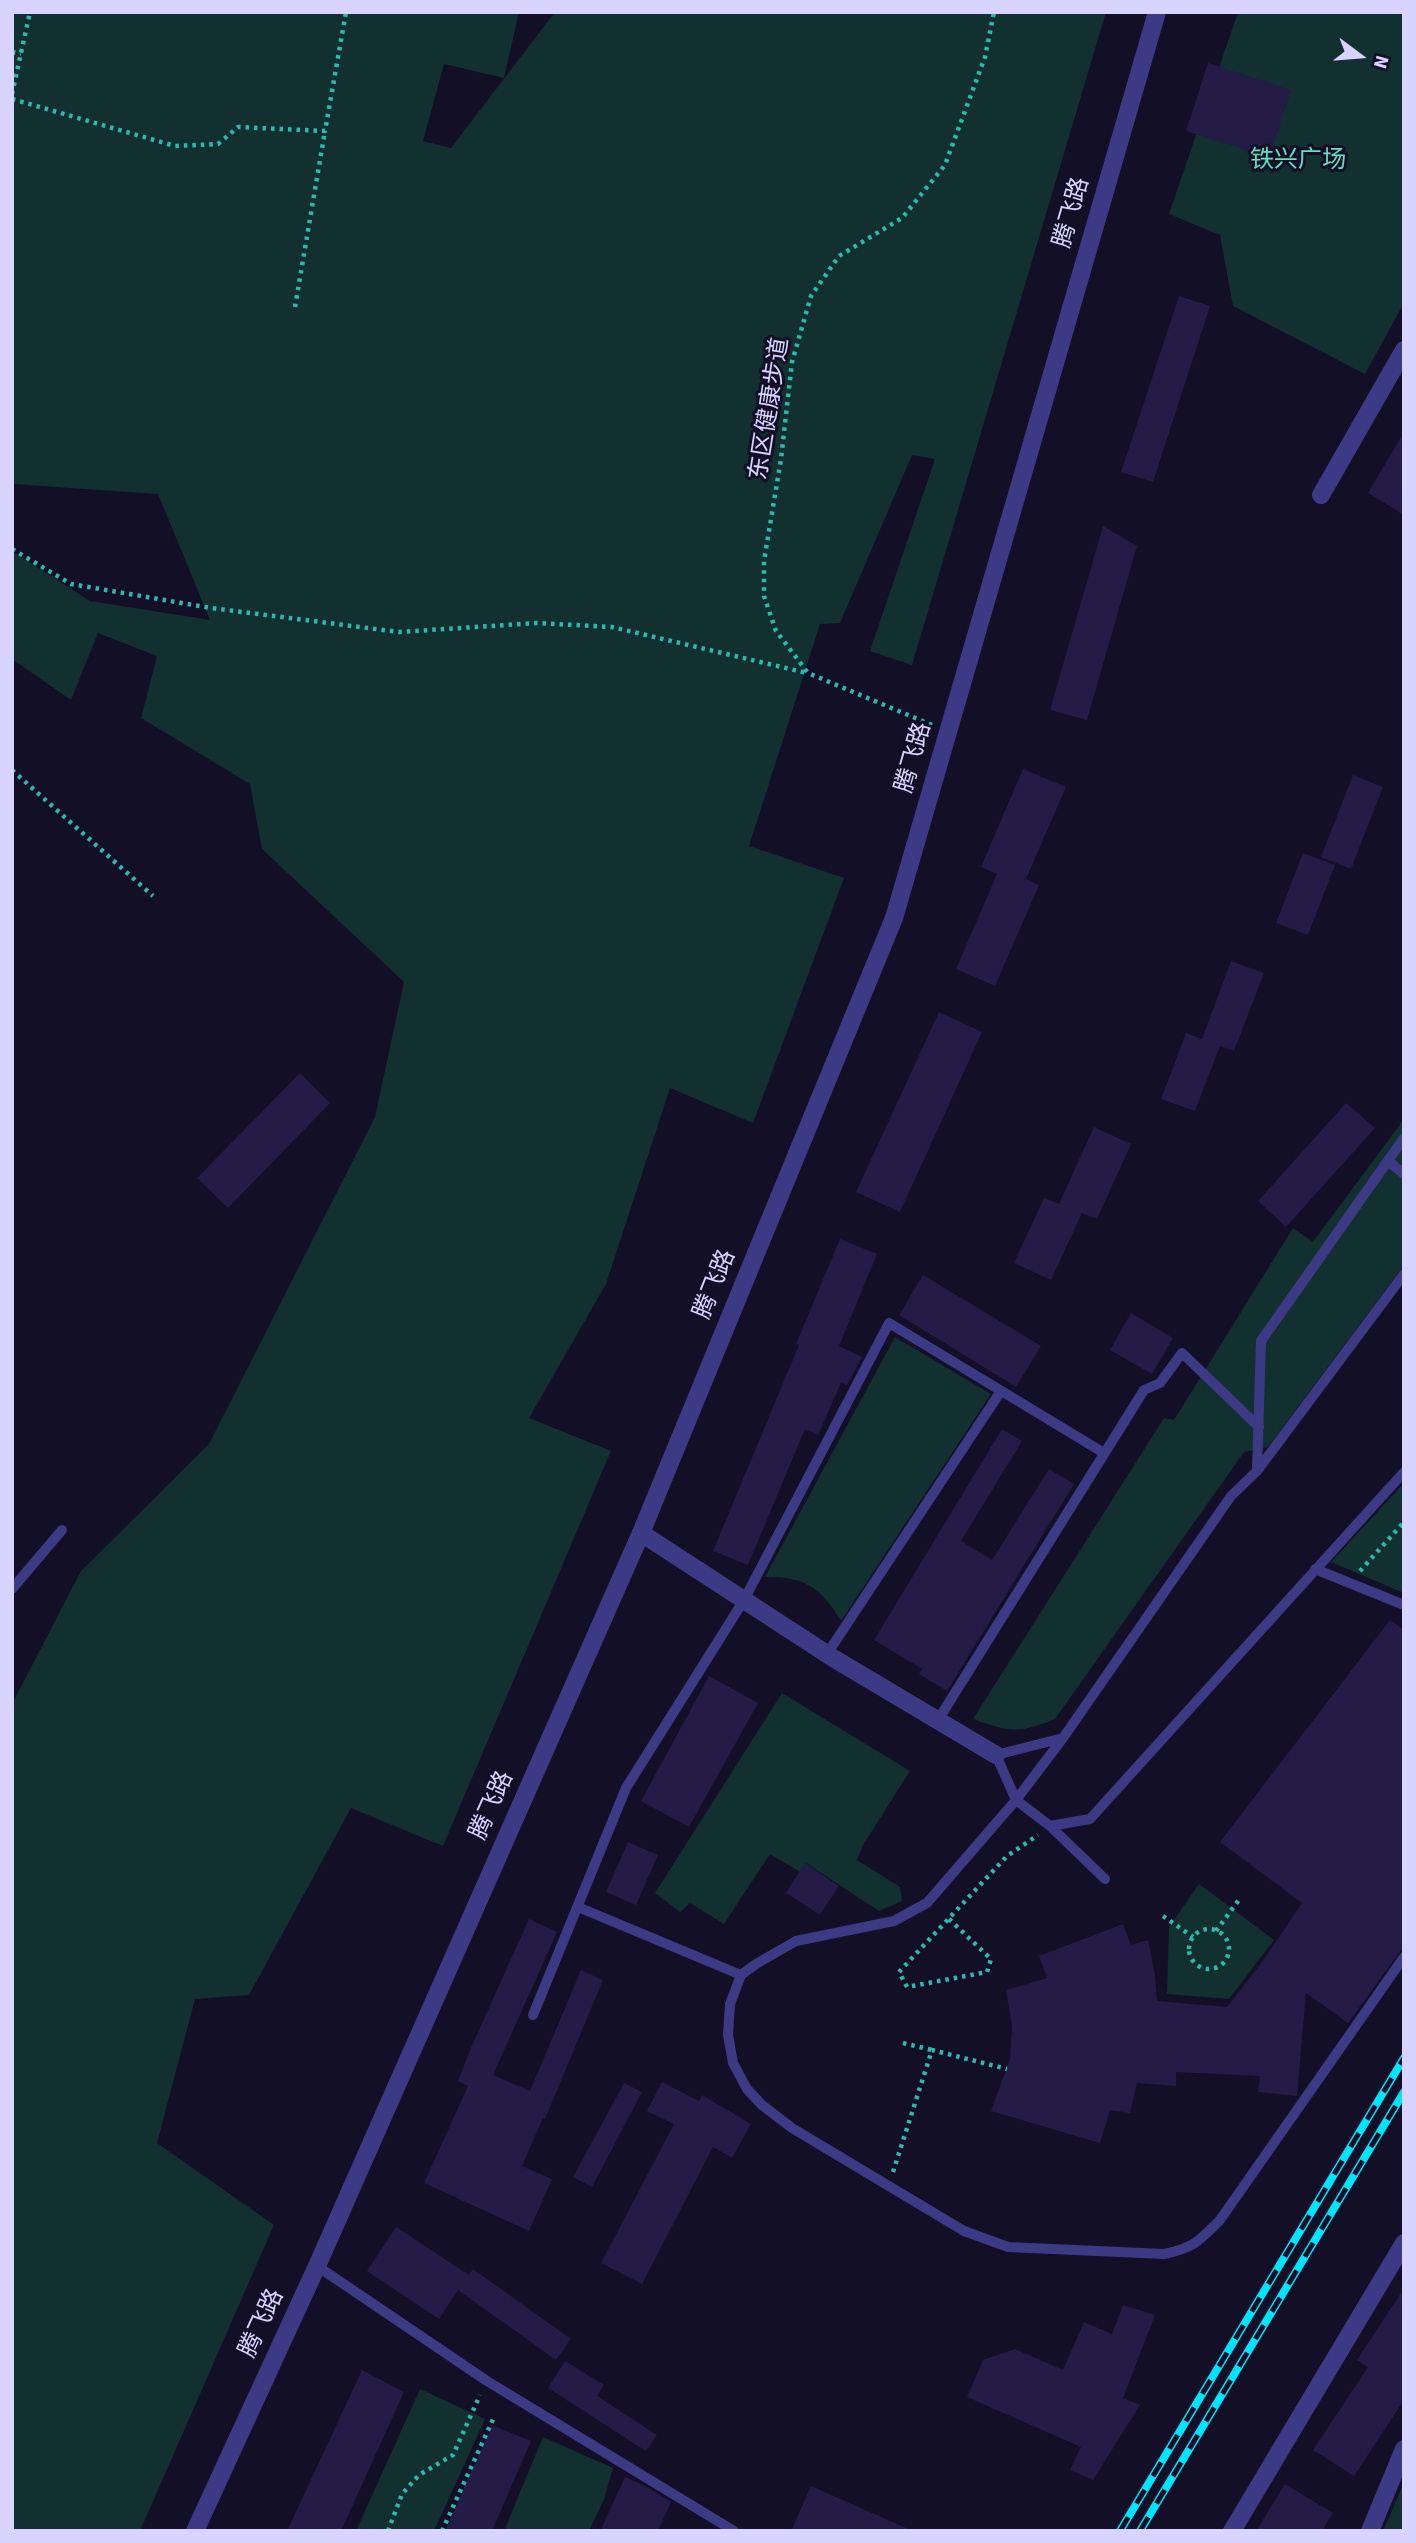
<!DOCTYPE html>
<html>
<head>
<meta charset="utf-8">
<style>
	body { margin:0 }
	#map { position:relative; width:1416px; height:2543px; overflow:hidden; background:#130f26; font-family:"Source Sans 3",sans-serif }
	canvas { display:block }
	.frame { position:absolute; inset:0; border:14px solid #d9d4ff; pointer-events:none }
	.north { position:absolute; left:1325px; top:21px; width:70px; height:70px; -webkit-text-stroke:5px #130f26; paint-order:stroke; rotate:106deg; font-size:19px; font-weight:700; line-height:28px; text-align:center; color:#d9d4ff }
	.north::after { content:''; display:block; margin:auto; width:24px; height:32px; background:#d9d4ff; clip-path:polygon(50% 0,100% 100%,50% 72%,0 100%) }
</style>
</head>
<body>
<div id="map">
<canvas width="1416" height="2543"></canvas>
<div class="frame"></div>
<div class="north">N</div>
</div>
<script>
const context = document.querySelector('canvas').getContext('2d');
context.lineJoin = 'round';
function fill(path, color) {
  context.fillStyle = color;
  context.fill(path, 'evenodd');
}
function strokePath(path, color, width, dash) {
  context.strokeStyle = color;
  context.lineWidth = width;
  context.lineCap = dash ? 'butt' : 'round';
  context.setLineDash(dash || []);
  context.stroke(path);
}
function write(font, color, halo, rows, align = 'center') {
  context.font = font + ' "Source Sans 3","Noto Sans SC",sans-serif';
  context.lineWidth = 6;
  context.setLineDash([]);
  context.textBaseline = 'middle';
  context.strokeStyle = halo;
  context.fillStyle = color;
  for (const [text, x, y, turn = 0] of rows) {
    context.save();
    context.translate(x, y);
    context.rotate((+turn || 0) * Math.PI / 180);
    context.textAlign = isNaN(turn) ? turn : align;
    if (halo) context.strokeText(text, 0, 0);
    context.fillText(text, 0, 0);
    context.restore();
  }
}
const green = new Path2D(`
	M12 12H519L504 78 444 64 423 141 451 148 555 12H1106L912 665 870 651 935 459 912 455 840 623 820 624 749 846 844 878 753 1123 670 1088 606 1284 529 1418 611 1451 443 1846 351 1808 249 1995 195 1999 157 2143 274 2225 140 2531H12V1704L81 1571 209 1444 375 1117 404 982 262 849 250 784 141 718 157 656 98 633 71 700 12 659V551L90 601 210 620 158 494 12 484Z
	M1238 12H1404V303L1365 374 1233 306 1220 235 1169 214Z
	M1404 1119V1265L1268 1447 1244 1452 1055 1719C1018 1734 1010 1732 973 1719L1164 1418 1174 1420 1293 1228 1313 1242Z
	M895 1337 991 1394 841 1621C822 1588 804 1576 765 1577Z
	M1404 1483V1593L1331 1562Z
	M782 1693 910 1771 863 1845 857 1860 900 1887 902 1901 879 1911 806 1863 800 1872 770 1854 724 1924 690 1903 680 1912 655 1893Z
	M1199 1884 1274 1940 1229 1999 1167 1994 1169 1927Z
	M420 2389 485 2419 434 2531H356Z
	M543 2437 613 2468 604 2499 589 2531H504Z
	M1404 2482V2531H1383L1385 2527Z`);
const building = new Path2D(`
	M1208 63 1291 90 1269 157 1186 131Z
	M1179 296 1210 306 1153 482 1121 472Z
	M1404 432V515L1368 493Z
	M1103 526 1137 546 1087 720 1050 710Z
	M1023 769 1066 787 1026 879 1039 885 995 986 956 969 997 874 981 867Z
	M1353 775 1383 787 1351 869 1321 857Z
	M1303 853 1335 865 1308 935 1276 923Z
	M1231 961 1264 973 1234 1051 1220 1046 1195 1111 1161 1099 1186 1033 1202 1039Z
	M939 1012 982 1032 900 1212 856 1192Z
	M300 1073 330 1103 228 1208 197 1178Z
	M1346 1103 1375 1128 1286 1227 1258 1201Z
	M1094 1127 1131 1144 1097 1219 1082 1213 1051 1280 1014 1263 1044 1198 1059 1204Z
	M840 1239 877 1254 839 1346 862 1357 847 1385 841 1383 818 1435 805 1429 748 1565 713 1551 799 1345 796 1344Z
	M923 1275 1041 1346 1016 1387 899 1315Z
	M1131 1313 1173 1338 1152 1374 1110 1350Z
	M1002 1429 1022 1441 961 1541 992 1560 1049 1469 1074 1484 947 1691 919 1674 922 1669 874 1640Z
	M1390 1620 1404 1630V1946L1348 2023 1306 1993 1297 2096 1258 2092 1260 2076 1176 2072V2086L1137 2083 1130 2113 1110 2110 1100 2143 991 2111 1010 2059 1012 2026 1006 1990 1047 1978 1039 1956 1123 1924 1131 1945 1148 1940 1155 1975 1157 2001 1227 2007 1262 1962 1302 1903 1220 1842Z
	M709 1676 758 1703 689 1827 641 1801Z
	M628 1842 658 1855 636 1905 606 1892Z
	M805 1863 839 1886 820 1915 786 1893Z
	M529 1919 557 1932 493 2075 530 2091 581 1970 603 1980 545 2119 543 2118 522 2166 552 2179 529 2231 424 2183 468 2086 458 2081 470 2050Z
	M662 2082 699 2101 702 2095 751 2124 732 2158 713 2147 642 2284 601 2263 674 2124 647 2111Z
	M624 2083 642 2092 592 2187 573 2177Z
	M396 2227 469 2275 473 2269 571 2339 556 2360 458 2290 439 2319 367 2271Z
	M1404 2288V2400L1354 2476 1313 2450 1368 2367 1357 2360Z
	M1123 2305 1155 2315 1123 2398 1140 2405 1093 2480 1070 2470 1081 2447 967 2397 983 2360 1015 2349 1063 2370 1084 2322 1112 2334Z
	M565 2361 604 2385 597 2396 657 2435 646 2451 548 2388Z
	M362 2370 404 2392 341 2531H287Z
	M492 2425 531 2441 492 2531H445Z
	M625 2477 645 2486 671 2502 658 2531H600Z
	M1285 2484 1333 2513 1322 2531H1256Z
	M811 2486 913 2531H791Z`);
const path = new Path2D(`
	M12 52 21 54
	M12 94 30 12
	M12 99 175 146 218 144 238 127 325 131 346 12
	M295 307 325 131
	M12 549 71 584 211 608 399 632 537 623 612 627 807 673
	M932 725 808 673 776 631 764 596V561L781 459 792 362 811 296 839 256 902 218 945 165 985 57 994 12
	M12 770 153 896
	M1360 1571 1404 1522
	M1163 1916 1193 1937
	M949 1919 991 1959 987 1972 907 1987 899 1972 1007 1856 1038 1835
	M1189 1949a20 20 0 1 1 40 0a20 20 0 1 1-40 0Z
	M1216 1931 1241 1897
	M903 2043 932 2050
	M893 2172 932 2050 1007 2069
	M388 2531 402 2494 419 2475 453 2455 480 2395
	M442 2531 495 2415`);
const service = new Path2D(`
	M1388 1161 1404 1174
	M1257 1471 1261 1341 1404 1138
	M1315 1569 1404 1605
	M12 1589 62 1530
	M827 1654 1001 1391
	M938 1720 1144 1390 1160 1383 1182 1353 1259 1427
	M1063 1738 996 1755 1016 1800 1050 1826 1105 1879
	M1050 1826 1090 1819 1404 1472
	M578 1907 741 1975 756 1964 796 1941 894 1921 927 1903 1016 1800 1063 1738 1231 1496 1257 1471 1404 1274
	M741 1975 730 2004 728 2035 733 2063 747 2089 762 2105 792 2128 964 2231 1008 2247 1164 2254C1194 2248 1199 2241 1220 2220L1404 1957
	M533 2015 626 1788 744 1600 889 1323 1104 1453
	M317 2266 487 2381 734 2531`);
const minor = new Path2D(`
	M1321 495 1404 350
	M641 1533 833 1658 996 1755
	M1232 2531 1404 2243
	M1370 2531 1404 2449`);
const tertiary = new Path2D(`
	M195 2531 317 2266 641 1533 894 918 1157 12`);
const rail = new Path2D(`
	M1120 2531 1404 2058
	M1140 2531 1404 2092`);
const parkNames = [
	["铁兴广场",1298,162]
];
const streetNames = [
	["腾飞路",1073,213,-74],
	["东区健康步道",771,409,-81],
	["腾飞路",915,758,-74],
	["腾飞路",716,1285,-68],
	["腾飞路",493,1806,-66],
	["腾飞路",263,2324,-65]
];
fill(green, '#12302f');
fill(building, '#241b47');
strokePath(path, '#2fb8b0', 4.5, [3.5, 5]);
strokePath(service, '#3d3a85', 10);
strokePath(minor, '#3d3a85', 18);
strokePath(tertiary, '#3d3a85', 18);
strokePath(rail, '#00e5ff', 8);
strokePath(rail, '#130f26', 5, [16]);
write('24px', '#5fe0c0', '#130f26', parkNames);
write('24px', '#d9d4ff', '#130f26', streetNames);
</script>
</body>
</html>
